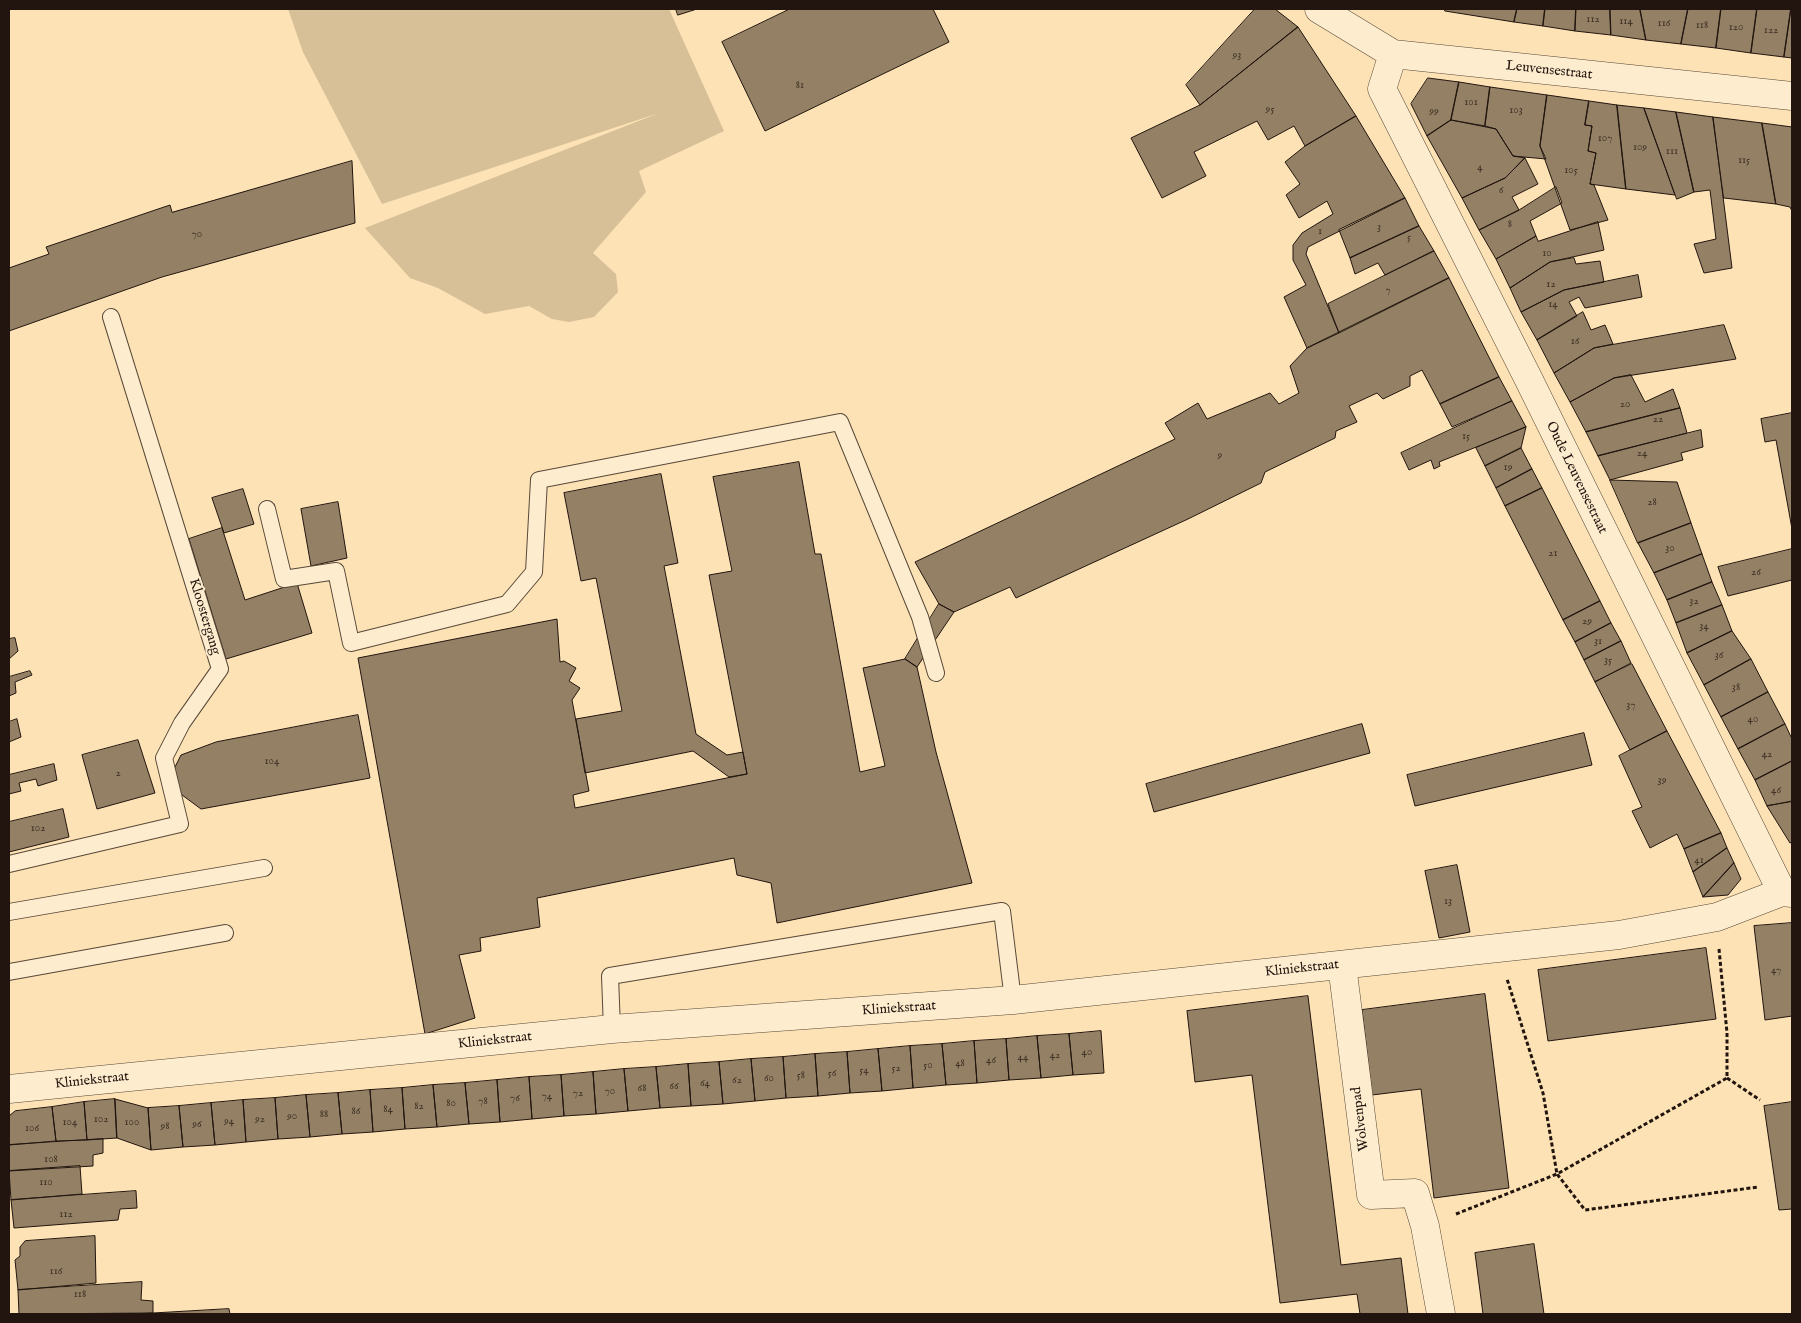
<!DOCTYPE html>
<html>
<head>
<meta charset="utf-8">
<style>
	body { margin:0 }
	#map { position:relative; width:1801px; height:1323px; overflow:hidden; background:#fce2b4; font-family:"IM FELL English",serif }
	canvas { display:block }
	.frame { position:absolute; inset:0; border:10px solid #22150f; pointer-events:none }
</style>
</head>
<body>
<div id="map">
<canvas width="1801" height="1323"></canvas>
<div class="frame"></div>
</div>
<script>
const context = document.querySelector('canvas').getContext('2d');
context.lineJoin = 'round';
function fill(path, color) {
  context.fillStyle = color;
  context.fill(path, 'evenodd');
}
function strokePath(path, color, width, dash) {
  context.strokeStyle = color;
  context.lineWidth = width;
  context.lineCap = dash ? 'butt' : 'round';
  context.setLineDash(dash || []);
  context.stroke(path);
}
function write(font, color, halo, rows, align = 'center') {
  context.font = font + ' "IM FELL English",serif';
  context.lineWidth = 4;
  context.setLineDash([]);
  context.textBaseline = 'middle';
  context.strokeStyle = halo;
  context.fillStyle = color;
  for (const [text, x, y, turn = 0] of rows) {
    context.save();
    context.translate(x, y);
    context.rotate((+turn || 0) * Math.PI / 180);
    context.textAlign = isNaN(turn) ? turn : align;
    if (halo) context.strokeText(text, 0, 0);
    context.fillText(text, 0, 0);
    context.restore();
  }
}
const green = new Path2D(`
	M288 9H669L724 131 639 171 646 192 593 253 616 274 618 292 594 317 569 322 552 319 529 306 485 314 438 288 410 278 365 228 659 113 382 204 303 52Z`);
const building = new Path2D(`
	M676 9H697L678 15Z
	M790 9H933L949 42 765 131 722 42Z
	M1255 9H1275L1298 27 1200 105 1186 85Z
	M1445 9H1517L1514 22 1445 11Z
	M1517 9H1545L1543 26 1514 22Z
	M1545 9H1576L1575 31 1543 26Z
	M1576 9H1610L1611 35 1575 31Z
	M1610 9H1640L1646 40 1611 35Z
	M1640 9H1688L1681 44 1646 40Z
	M1688 9H1721L1716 48 1681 44Z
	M1721 9H1757L1751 53 1716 48Z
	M1757 9H1791L1784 57 1751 53Z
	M1791 9H1792V58L1784 57Z
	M1298 27 1356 116 1305 146 1294 126 1268 140 1257 121 1194 152 1206 176 1162 198 1131 138 1200 105Z
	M1428 78 1459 82 1451 120 1427 136 1411 104Z
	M1459 82 1490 87 1485 126 1451 120Z
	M1490 87 1547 95 1540 146 1546 159 1513 156 1496 129 1485 126Z
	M1547 95 1589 101 1585 125 1592 126 1588 151 1596 153 1590 184 1594 185 1608 220 1570 230 1540 146Z
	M1589 101 1617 105 1626 189 1590 184 1596 153 1588 151 1592 126 1585 125Z
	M1617 105 1644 108 1675 195 1626 189Z
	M1644 108 1676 112 1694 192 1677 199Z
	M1676 112 1713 117 1732 268 1704 273 1694 244 1716 239 1710 190 1694 192Z
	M1356 116 1405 198 1308 247 1306 254 1339 333 1307 348 1284 297 1306 285 1293 260V245L1302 233 1333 214 1327 201 1299 218 1286 195 1300 184 1285 162 1305 146Z
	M1713 117 1762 123 1776 204 1724 198Z
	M1451 120 1496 129 1513 156 1525 158 1505 178 1462 198 1427 136Z
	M1762 123 1792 127V211L1790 207 1776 204Z
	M1525 158 1538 184 1512 197 1519 210 1479 230 1462 198 1505 178Z
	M352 161 355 223 162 277 9 331V268L49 254 46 247 170 205 172 212Z
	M1556 187 1562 203 1530 221 1536 236 1496 259 1479 230 1519 210Z
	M1405 198 1419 226 1350 258 1339 230Z
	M1598 222 1604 250 1550 262 1510 288 1496 259 1536 236 1538 241Z
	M1419 226 1434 251 1385 275 1378 263 1355 274 1350 258Z
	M1434 251 1449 278 1339 333 1328 304Z
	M1574 258 1576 264 1600 261 1604 282 1564 290 1521 312 1510 288 1550 262Z
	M1638 275 1642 297 1585 308 1579 297 1569 302 1577 316 1537 340 1521 312 1564 290Z
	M1449 278 1499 377 1440 404 1422 370 1410 376V386L1383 399 1377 393 1349 406 1357 422 1336 431 1335 438 1265 472 1261 483 1188 519 1016 598 1010 587 954 612 939 604 915 562 1175 439 1165 423 1198 403 1207 419 1270 393 1279 404 1299 393 1290 366 1307 348Z
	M1583 312 1591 330 1605 325 1613 344 1594 348 1554 373 1537 340Z
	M1724 325 1736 359 1614 378 1570 402 1554 373 1594 348Z
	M1631 375 1645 402 1673 389 1680 408 1586 432 1570 402 1614 378Z
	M1499 377 1512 401 1452 427 1440 404Z
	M1512 401 1526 427 1439 462 1440 466 1434 469 1431 460 1409 470 1401 453Z
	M1680 408 1687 433 1598 456 1586 432Z
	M1792 413V529L1776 440 1765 442 1761 419Z
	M1526 427 1521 448 1485 466 1476 448Z
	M1701 430 1703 447 1681 453 1683 460 1610 480 1598 456Z
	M1521 448 1532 469 1496 488 1485 466Z
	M799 462 815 554H821L860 772 885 766 863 668 905 659 917 667 936 752 972 883 777 923 771 883 737 875 734 858 537 898 540 927 480 938 481 951 459 955 475 1018 425 1034 358 658 557 619 560 662 564 661 576 668 569 681 580 688 572 700 589 791 573 795 575 808 747 774 709 575 732 571 713 477Z
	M1532 469 1542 488 1505 506 1496 488Z
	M661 474 678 563 664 566 696 734 727 755 743 752 747 774 729 777 693 751 585 773 576 719 622 711 596 578 581 581 564 493Z
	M1610 480 1677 482 1691 523 1638 543Z
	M1542 488 1600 601 1563 620 1505 506Z
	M243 489 254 524 224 533 212 498Z
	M338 502 347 558 311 566 301 509Z
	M1691 523 1702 554 1654 573 1638 543Z
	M222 528 245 600 297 583 312 633 226 659 189 539Z
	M1792 549V580L1728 596 1718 567Z
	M1702 554 1712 582 1667 600 1654 573Z
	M1712 582 1722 605 1676 623 1667 600Z
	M1600 601 1611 623 1575 642 1563 620Z
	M939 604 954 612 917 667 905 659Z
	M1722 605 1732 631 1687 653 1676 623Z
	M1611 623 1621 641 1584 660 1575 642Z
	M1732 631 1751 659 1704 685 1687 653Z
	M15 638 18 651 9 659V639Z
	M1621 641 1631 663 1595 682 1584 660Z
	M1751 659 1768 692 1721 717 1704 685Z
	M1632 664 1667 731 1630 750 1595 682Z
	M30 671 32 675 15 682 16 693 9 696V677Z
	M1768 692 1785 724 1738 749 1721 717Z
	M358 715 370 778 201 809 178 792 174 769 181 755 216 742Z
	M17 719 21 737 9 742V722Z
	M1362 724 1370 753 1154 812 1146 784Z
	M1785 724 1792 739V761L1755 780 1738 749Z
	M1667 731 1721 833 1684 849 1677 834 1650 848 1632 811 1642 807 1619 756Z
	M1584 733 1592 765 1415 806 1407 775Z
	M138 740 155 793 97 809 82 755Z
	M1792 761V801L1767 806 1755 780Z
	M54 764 57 780 38 786 36 779 19 783 21 791 9 794V775Z
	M1792 802V842L1790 843 1767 806Z
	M63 809 69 837 9 852V822Z
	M1721 833 1727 848 1693 872 1684 849Z
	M1727 848 1734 863 1703 897 1693 872Z
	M1734 863 1741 879 1728 895 1703 897Z
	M1457 865 1470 932 1439 938 1425 871Z
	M1792 923V1016L1765 1020 1754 926Z
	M1706 948 1716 1019 1548 1041 1538 970Z
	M1485 994 1509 1188 1434 1198 1421 1089 1372 1095 1362 1010Z
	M1308 996 1341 1265 1401 1258 1408 1314H1360L1357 1294 1280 1303 1252 1075 1195 1082 1187 1011Z
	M1101 1031 1104 1073 1073 1075 1069 1034Z
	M1069 1034 1073 1075 1041 1078 1037 1036Z
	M1037 1036 1041 1078 1009 1080 1006 1039Z
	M1006 1039 1009 1080 977 1083 974 1041Z
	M974 1041 977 1083 946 1085 942 1044Z
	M942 1044 946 1085 913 1088 910 1046Z
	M910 1046 913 1088 882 1091 878 1049Z
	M878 1049 882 1091 850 1093 847 1052Z
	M847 1052 850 1093 818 1096 815 1054Z
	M815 1054 818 1096 786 1098 783 1057Z
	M783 1057 786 1098 755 1101 751 1059Z
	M751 1059 755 1101 723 1104 719 1062Z
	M719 1062 723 1104 691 1106 688 1064Z
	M688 1064 691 1106 660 1108 656 1067Z
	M656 1067 660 1108 628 1111 624 1069Z
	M624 1069 628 1111 596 1114 593 1072Z
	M593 1072 596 1114 564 1116 561 1075Z
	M561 1075 564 1116 532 1119 529 1077Z
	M529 1077 532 1119 500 1122 497 1080Z
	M497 1080 500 1122 469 1124 465 1083Z
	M465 1083 469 1124 437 1127 433 1085Z
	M433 1085 437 1127 405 1129 402 1088Z
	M402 1088 405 1129 373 1132 370 1090Z
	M370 1090 373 1132 342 1134 338 1093Z
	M338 1093 342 1134 310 1137 306 1095Z
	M306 1095 310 1137 278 1139 275 1098Z
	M275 1098 278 1139 246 1142 243 1100Z
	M115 1099 148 1108 151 1150 117 1138Z
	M115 1099 117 1138 87 1140 84 1102Z
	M243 1100 246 1142 215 1145 211 1103Z
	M84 1102 87 1140 56 1141 52 1107Z
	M1792 1102V1209L1779 1210 1764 1106Z
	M211 1103 215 1145 183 1147 179 1106Z
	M179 1106 183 1147 151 1150 148 1108Z
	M52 1107 56 1141 9 1145V1116L15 1111Z
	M103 1139V1153L93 1155V1166L9 1171V1145Z
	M80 1166 82 1194 11 1200 9 1171Z
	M136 1191 137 1208 120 1209 118 1220 14 1228 11 1200Z
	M95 1236 96 1283 18 1290 15 1260 20 1256V1247L25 1241Z
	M1534 1244 1544 1314H1483L1475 1253Z
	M142 1282 141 1300 153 1301V1313L19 1314 18 1290Z
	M229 1309 230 1314H132L153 1313Z`);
const path = new Path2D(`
	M1719 949 1727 1033V1078L1557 1174 1585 1210 1758 1187
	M1727 1078 1760 1100
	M1456 1214 1557 1174 1543 1093 1507 979`);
const service = new Path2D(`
	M267 509 284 579 336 571 351 643 507 604 534 572 539 480 840 422 920 617 936 673
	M9 864 180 824 164 758 182 723 220 669 111 317
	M9 912 264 868
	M9 972 225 933
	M612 1029 610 976 1002 911 1013 1000`);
const minor = new Path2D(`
	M1319 9 1393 54 1792 96
	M1393 54 1382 89 1528 378 1782 892
	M1342 965 1371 1195 1415 1193 1425 1226 1441 1314
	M9 1089 612 1029 1013 1000 1619 935 1717 917 1782 892 1792 893`);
const numberNames = [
	["112",1593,20],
	["114",1626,22],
	["116",1664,24],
	["118",1702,26],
	["120",1736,28],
	["122",1771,31],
	["93",1237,56],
	["81",800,86],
	["101",1471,103],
	["95",1270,110],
	["103",1516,111],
	["99",1434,112],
	["107",1605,139],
	["109",1640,148],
	["111",1672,152],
	["115",1744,161],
	["4",1480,168],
	["105",1571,171],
	["6",1501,191],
	["8",1510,225],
	["3",1379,228],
	["1",1320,232],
	["70",197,235],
	["5",1409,238],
	["10",1547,254],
	["12",1551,285],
	["7",1388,291],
	["14",1553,305],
	["16",1575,342],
	["20",1625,405],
	["22",1658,420],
	["15",1466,437],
	["24",1642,454],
	["9",1220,456],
	["19",1508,468],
	["28",1652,503],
	["30",1670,549],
	["21",1553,554],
	["26",1756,573],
	["32",1694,602],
	["29",1587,622],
	["34",1704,627],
	["31",1598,642],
	["36",1719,656],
	["35",1608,661],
	["38",1736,688],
	["37",1631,706],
	["40",1753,720],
	["42",1767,755],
	["104",272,762],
	["2",118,774],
	["39",1662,781],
	["46",1776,791],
	["102",38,829],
	["41",1699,861],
	["13",1448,902],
	["47",1776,971],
	["40",1087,1053],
	["42",1055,1056],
	["44",1023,1058],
	["46",991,1061],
	["48",960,1064],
	["50",928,1066],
	["52",896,1069],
	["54",864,1071],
	["56",832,1074],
	["58",801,1076],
	["60",769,1079],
	["62",737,1081],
	["64",705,1084],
	["66",674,1087],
	["68",642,1089],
	["70",610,1092],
	["72",578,1094],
	["74",547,1097],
	["76",515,1099],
	["78",483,1102],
	["80",451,1104],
	["82",419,1107],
	["84",388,1110],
	["86",356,1112],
	["88",324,1115],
	["90",292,1117],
	["102",101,1120],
	["92",260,1120],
	["94",229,1122],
	["104",70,1123],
	["100",132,1123],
	["96",197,1125],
	["98",165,1127],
	["106",32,1129],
	["108",51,1160],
	["110",46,1183],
	["112",66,1215],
	["116",56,1272],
	["118",80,1295]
];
const streetNames = [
	["Leuvensestraat",1549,71,6],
	["Oude Leuvensestraat",1576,478,64],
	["Kloostergang",204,617,73],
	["Kliniekstraat",1302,969,-6],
	["Kliniekstraat",899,1009,-4],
	["Kliniekstraat",495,1041,-6],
	["Kliniekstraat",92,1081,-6],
	["Wolvenpad",1361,1119,-97]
];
fill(green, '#d7bf98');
fill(building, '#938065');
strokePath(building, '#22150f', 1);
strokePath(service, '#584838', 18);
strokePath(minor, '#584838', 29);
strokePath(path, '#22150f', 3, [4, 2.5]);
strokePath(service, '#fdecce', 16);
strokePath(minor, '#fdecce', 28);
write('11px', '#3e3024', null, numberNames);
write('14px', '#22150f', '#fdecce', streetNames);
</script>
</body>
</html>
